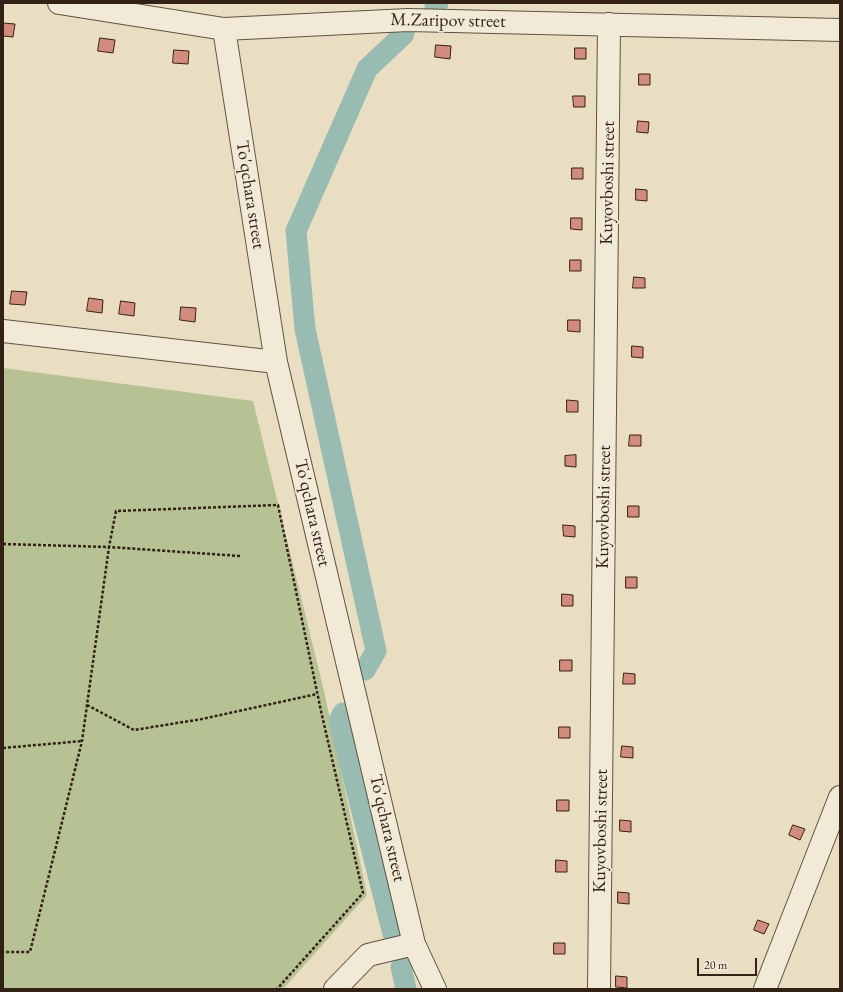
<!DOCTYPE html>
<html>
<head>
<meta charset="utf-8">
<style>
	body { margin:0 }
	#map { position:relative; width:843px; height:992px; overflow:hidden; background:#eadec2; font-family:"EB Garamond",serif }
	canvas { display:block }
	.frame { position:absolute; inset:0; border:4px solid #342115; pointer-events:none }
	.scale { position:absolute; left:697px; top:958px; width:60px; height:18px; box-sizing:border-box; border:2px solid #342115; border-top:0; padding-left:5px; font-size:12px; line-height:14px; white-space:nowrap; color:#342115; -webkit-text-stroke:3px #f1ead7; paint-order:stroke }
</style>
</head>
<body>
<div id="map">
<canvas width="843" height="992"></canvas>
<div class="frame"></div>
<div class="scale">20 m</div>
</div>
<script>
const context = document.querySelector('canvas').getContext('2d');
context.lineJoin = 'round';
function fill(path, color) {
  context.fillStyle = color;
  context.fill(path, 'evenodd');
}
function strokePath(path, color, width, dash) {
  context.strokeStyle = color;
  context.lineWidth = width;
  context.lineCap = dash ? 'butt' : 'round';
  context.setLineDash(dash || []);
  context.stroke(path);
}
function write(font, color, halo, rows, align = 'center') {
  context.font = font + ' "EB Garamond",serif';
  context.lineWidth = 3.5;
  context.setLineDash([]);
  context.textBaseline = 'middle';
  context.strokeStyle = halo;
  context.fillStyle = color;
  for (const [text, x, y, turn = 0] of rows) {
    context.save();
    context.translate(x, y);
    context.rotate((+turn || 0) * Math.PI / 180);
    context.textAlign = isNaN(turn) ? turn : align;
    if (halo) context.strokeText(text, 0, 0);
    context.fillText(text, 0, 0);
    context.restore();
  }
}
const green = new Path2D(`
	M3 368 253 401 324 691 367 895 283 989H3Z`);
const canal = new Path2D(`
	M435 6 438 3
	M365 670 376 651 305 329 296 231 367 69 404 34
	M343 713 339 721 393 934
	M401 967 406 989`);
const building = new Path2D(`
	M3 23 15 24 13 37 3 36Z
	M100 38 115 40 113 53 98 51Z
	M436 45 451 46 450 59 435 57Z
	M575 48H586V59H575Z
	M174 50 189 51 188 64 173 63Z
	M639 74H650V85H639Z
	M573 96H585V107H574Z
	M638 121 649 122 648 133 637 132Z
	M572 168H583V179H572Z
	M636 189 647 190V201L636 200Z
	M571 218H582V230L571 229Z
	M570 260H581V271H570Z
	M634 277 645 278V288H633Z
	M12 291 27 292 25 305 10 304Z
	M89 298 103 300 102 313 87 311Z
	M121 301 135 303 134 316 119 314Z
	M181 307 196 308 195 322 180 320Z
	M568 320H580V332L568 331Z
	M632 346 643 347V358L632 357Z
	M567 400 578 401V412H567Z
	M630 435H641V446H629Z
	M576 455V467L565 466V456Z
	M628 506H639V517H628Z
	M563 525 575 526V537L564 536Z
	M626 577H637V588H626Z
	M562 594 573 595V606H562Z
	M560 660H572V671H560Z
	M624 673 635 674V684H623Z
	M559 727H570V738H559Z
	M622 746 633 747V758L621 757Z
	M557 800H569V811H557Z
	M620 820 631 821V832L620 831Z
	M793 825 805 829 800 840 789 835Z
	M556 860 567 861V872H556Z
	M618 892 629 893V904L618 903Z
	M758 920 769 924 764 934 754 930Z
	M554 943H565V954H554Z
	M616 976 627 977V988L616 987Z`);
const path = new Path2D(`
	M3 544 109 547 82 741 30 952H3
	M240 556 109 547 116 511 278 505 321 711 363 893 277 989
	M87 705 134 730 202 719 317 694
	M3 748 82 741`);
const minor = new Path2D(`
	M59 3 224 29 408 20 840 30
	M224 29 276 362 414 944 435 989
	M3 331 276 362
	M335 989 368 955 414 944
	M599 989 609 24
	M765 989 840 797`);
const streetNames = [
	["M.Zaripov street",448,21,1],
	["Kuyovboshi street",608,183,-89],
	["To'qchara street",250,195,81],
	["Kuyovboshi street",604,507,-89],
	["To'qchara street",312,513,77],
	["To'qchara street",387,828,77],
	["Kuyovboshi street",601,831,-89]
];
fill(green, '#b6c194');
strokePath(canal, '#98bcb1', 21);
fill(building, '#d28b7c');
strokePath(building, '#342115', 1);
strokePath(minor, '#625040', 24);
strokePath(path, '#342115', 2.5, [3, 2]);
strokePath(minor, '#f1ead7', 22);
write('18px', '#342115', '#f1ead7', streetNames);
</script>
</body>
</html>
